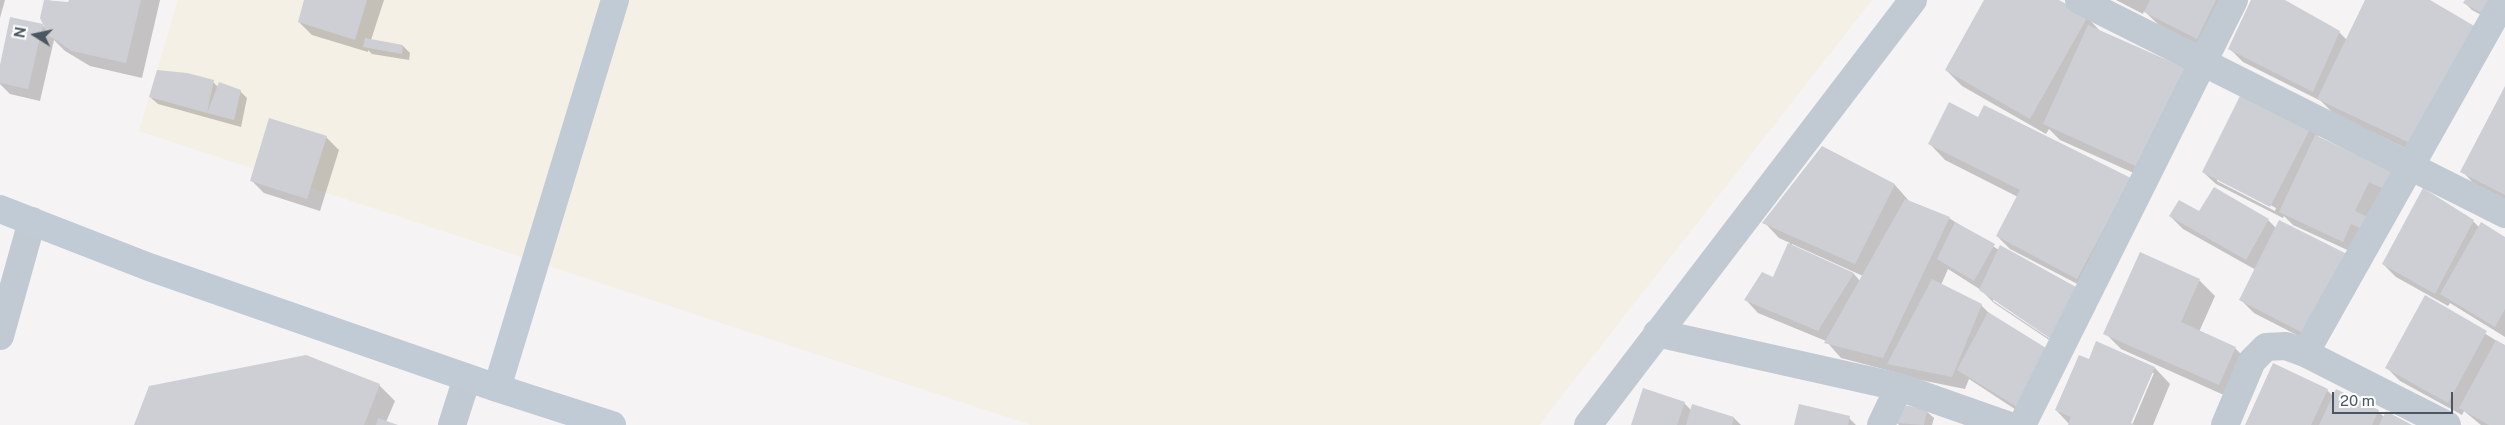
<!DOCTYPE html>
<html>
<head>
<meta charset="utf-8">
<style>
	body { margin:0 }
	#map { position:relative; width:2505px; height:425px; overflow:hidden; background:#f5f3f3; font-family:"Public Sans",sans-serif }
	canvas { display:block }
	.north { position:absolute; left:10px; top:10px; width:50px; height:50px; -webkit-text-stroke:4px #fff; paint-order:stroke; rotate:280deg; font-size:14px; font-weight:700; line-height:20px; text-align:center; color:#4a5661 }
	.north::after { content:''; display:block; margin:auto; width:18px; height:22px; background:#4a5661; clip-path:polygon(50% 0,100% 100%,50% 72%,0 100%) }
	.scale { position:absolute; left:2332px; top:392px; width:121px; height:22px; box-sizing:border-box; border:2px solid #4a5661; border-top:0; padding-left:6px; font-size:15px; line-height:18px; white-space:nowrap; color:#4a5661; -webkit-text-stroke:4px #fff; paint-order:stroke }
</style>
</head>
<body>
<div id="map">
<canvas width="2505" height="425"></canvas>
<div class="north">N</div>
<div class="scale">20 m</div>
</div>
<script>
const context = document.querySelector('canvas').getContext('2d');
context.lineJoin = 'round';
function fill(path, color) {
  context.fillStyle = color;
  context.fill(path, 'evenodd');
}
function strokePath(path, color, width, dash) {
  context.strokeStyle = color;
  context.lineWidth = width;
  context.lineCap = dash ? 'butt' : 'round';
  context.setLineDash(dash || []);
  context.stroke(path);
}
const sand = new Path2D(`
	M178 0H1872L1539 425H1031L139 131Z`);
const shadow = new Path2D(`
	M0 0H5L0 18Z
	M46 0 69 4 70 0H160L142 78 90 66 65 51 54 40 40 101 10 94 0 84V70L42 25 46 29 41 18Z
	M306 0H384L371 40 403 46 410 53 409 60 372 54 368 50V52L312 35 299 22Z
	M2057 0 2087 17 2102 33 2156 183 2060 140 2049 129 2046 134 1962 86 1946 70Z
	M2116 0H2235L2210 51 2159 25 2144 11 2143 14Z
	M2252 0H2282L2339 32 2347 40 2367 0H2428V159L2334 114 2321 101 2243 62 2230 49Z
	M2466 0 2494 22 2472 10 2465 3Z
	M213 82 218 87 240 91 247 98 241 127 158 104 150 97Z
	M2505 89V202L2477 187 2462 171Z
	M1979 118 2131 179 2091 291 2010 249 1997 236 2018 197 1945 160 1930 144Z
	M2310 128 2321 139 2393 173 2356 254 2293 225 2284 216 2283 218 2216 184 2203 172ZM2217 178 2276 208 2275 211 2217 181Z
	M326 137 339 150 320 211 264 193 251 180Z
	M1823 147 1895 185 1910 202 1949 218 1999 250 2064 350 1994 303 1981 290 1948 269 1941 285 1981 305 1991 315 2030 419 1969 379 1965 389 1901 376 1898 373 1841 358 1826 341 1758 313 1746 300 1774 279 1790 243 1779 238 1764 222ZM1792 244 1863 276 1860 281 1854 274 1791 246ZM1993 298 2057 341 2056 343 1993 301Z
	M2214 189 2268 220 2276 228 2322 348 2254 313 2241 300 2256 270 2183 229 2170 216 2200 213Z
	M2473 221 2479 227 2505 238V337L2450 303 2448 306 2396 277 2383 264Z
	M2199 280 2215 296 2199 332 2235 348 2251 364 2235 400 2121 349 2105 333Z
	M2426 297 2505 346V425H2481L2464 411 2462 415 2400 381 2387 368Z
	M2089 361 2155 368 2170 384 2153 425H2132L2154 373H2151L2129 425H2070L2056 410Z
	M379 385 395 401 386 422 395 425H135Z
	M2327 390 2334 397 2378 411 2384 417 2409 425H2246Z
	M1684 403 1692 411 1734 418 1741 425H1633Z
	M1926 411 1934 418 1932 425H1899L1897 423Z
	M1849 418 1856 425H1795Z`);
const building = new Path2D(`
	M44 0 68 2 69 0H141L126 63 72 51 48 35 40 18Z
	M304 0H367L355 40 298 22Z
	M1984 0H2059L2088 16 2030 119 1945 70Z
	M2150 0H2216L2197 39 2144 12Z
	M2251 0H2285L2340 31 2313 92 2228 49Z
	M2365 0H2430L2476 27 2412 144 2317 99Z
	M2465 0H2497L2487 16 2463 3Z
	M10 17 43 24 28 89 0 83V65Z
	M2088 25 2185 68 2140 168 2043 124Z
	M365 38 403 45 402 54 363 47Z
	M157 70 187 73 214 80 207 113 149 97Z
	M219 82 241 90 234 120 207 113Z
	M2505 86V195L2460 172Z
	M2242 92 2311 127 2270 207 2202 172Z
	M1949 102 1978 117 1984 105 2131 178 2077 279 1996 236 2020 190 1928 144Z
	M269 118 327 136 307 199 250 181Z
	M2315 135 2394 172 2386 190 2369 182 2355 211 2372 219 2366 231 2351 224 2343 242 2279 212Z
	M1822 146 1895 184 1855 264 1762 223Z
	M2214 187 2269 219 2246 260 2169 216 2179 200 2199 211Z
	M2423 188 2474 220 2435 294 2382 264Z
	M1905 199 1950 217 1883 358 1824 343Z
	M2279 220 2349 255 2309 336 2239 300Z
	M1955 222 1995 244 1974 281 1937 259Z
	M2481 222 2505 237V309L2495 327 2440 294Z
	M1788 243 1854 273 1818 331 1744 300 1762 272 1773 277Z
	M2000 245 2076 287 2051 339 1979 290Z
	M2140 252 2200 279 2181 322 2236 347 2219 385 2103 334Z
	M1932 279 1982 304 1952 377 1887 364Z
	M2425 295 2487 331 2448 403 2385 368Z
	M1988 312 2046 348 2017 407 1957 370Z
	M2496 340 2505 345V425H2489L2459 408Z
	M2096 341 2155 367 2131 423 2135 425H2068L2071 417 2055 410 2079 355 2089 359Z
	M306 355 380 384 364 425H134L149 386Z
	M2273 363 2328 389 2311 425H2245Z
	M1643 388 1685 402 1677 425H1631Z
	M2336 389 2379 410 2372 425H2319Z
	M1692 404 1734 417 1732 425H1686Z
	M1799 404 1850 416 1848 425H1794Z
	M1900 404 1927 410 1924 425 1896 423Z
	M2386 411 2412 425H2379Z
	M378 418 398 425H376Z`);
const street = new Path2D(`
	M2079 0 2505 214
	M1657 333 1899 387
	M0 336 32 221
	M2305 353 2504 0
	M452 425 467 378
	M1588 425 1913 0
	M1881 425 1899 387 2007 425
	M2022 425 2234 0
	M2225 425 2252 361 2266 347 2286 346 2305 353 2447 425`);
const secondary = new Path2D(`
	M0 209 149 267 497 388 612 425
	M497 388 615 0`);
fill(sand, '#f5f0e5');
fill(shadow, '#0003');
fill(building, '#cdcfd5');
strokePath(street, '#c1cad2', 28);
strokePath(secondary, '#c1cbd6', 28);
</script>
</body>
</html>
